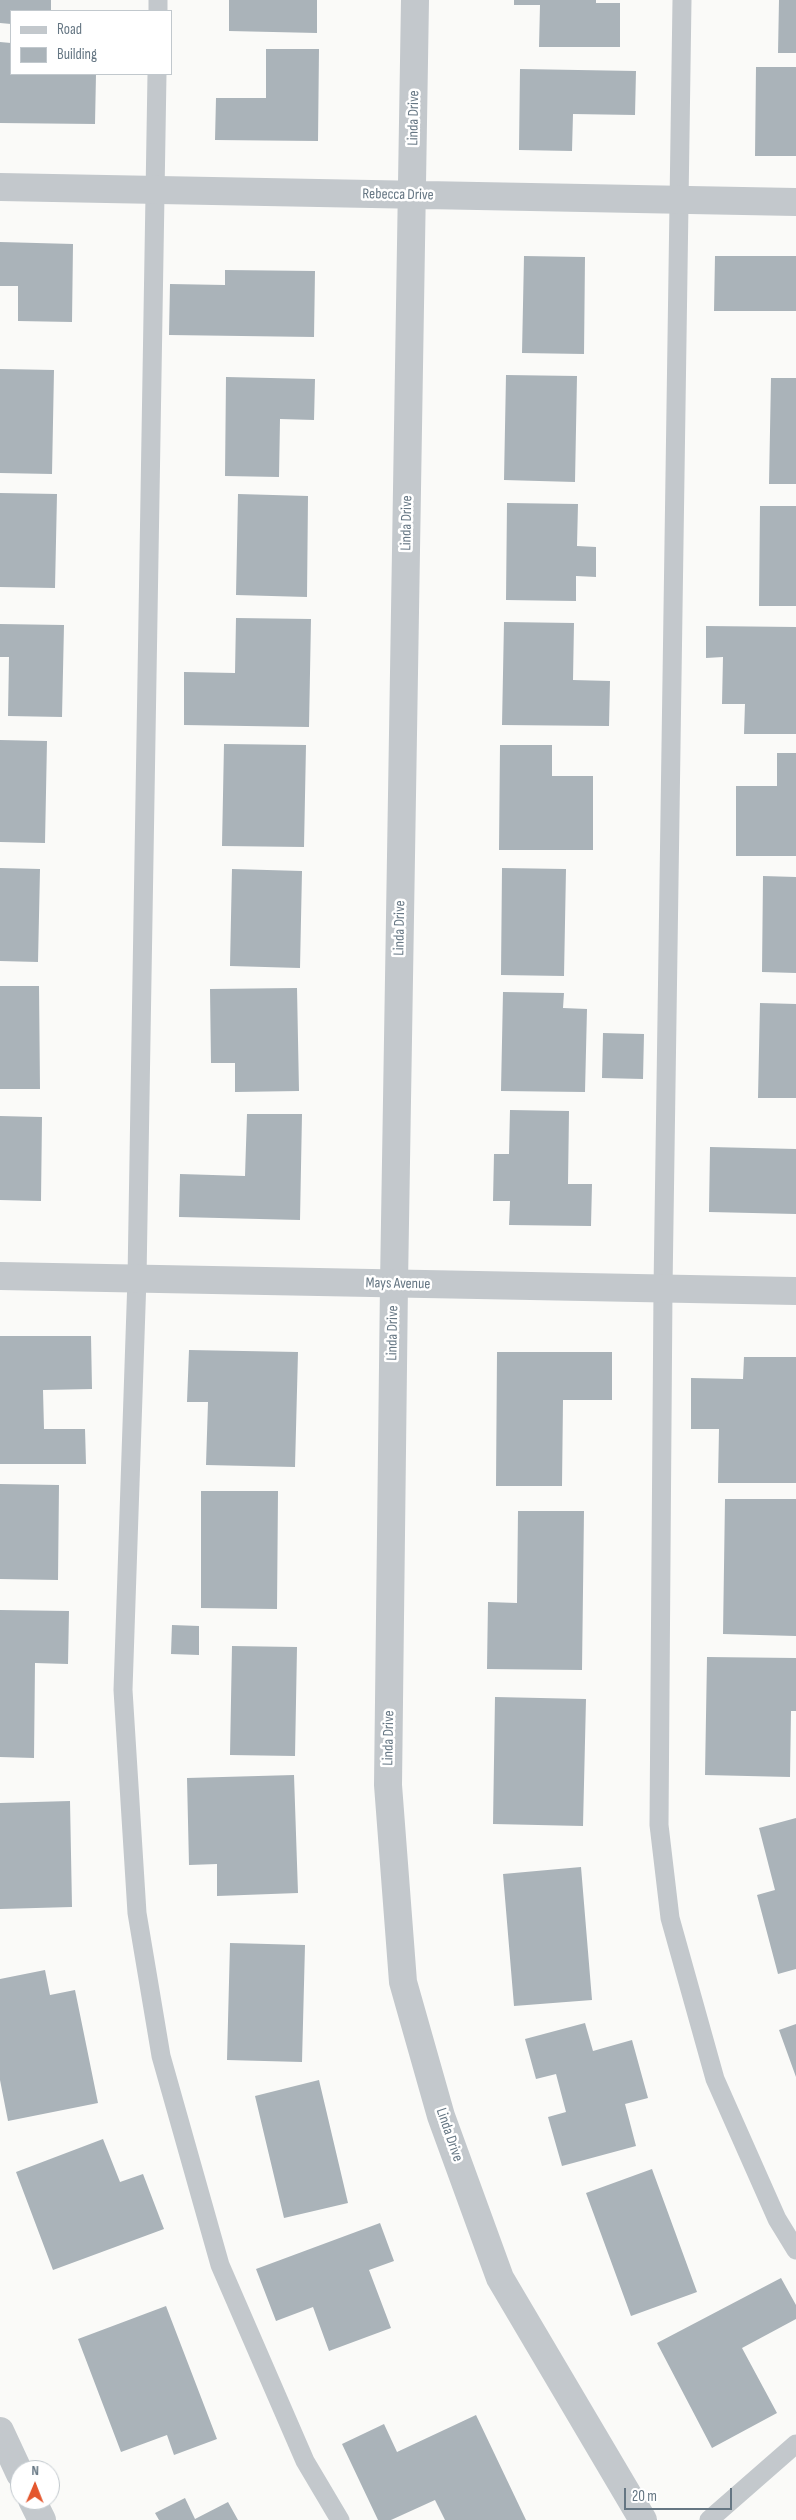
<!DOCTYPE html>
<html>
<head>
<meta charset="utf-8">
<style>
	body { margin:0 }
	#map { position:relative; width:796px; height:2520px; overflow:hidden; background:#fafaf8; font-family:"Sofia Sans Condensed",sans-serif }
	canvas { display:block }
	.legend { position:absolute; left:10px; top:10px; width:162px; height:65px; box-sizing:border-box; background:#fff; border:1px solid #c1c8cd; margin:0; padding:6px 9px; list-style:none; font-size:15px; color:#657683 }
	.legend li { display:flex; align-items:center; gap:10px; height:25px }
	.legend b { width:25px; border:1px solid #c1c8cd }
	.north { position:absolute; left:10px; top:2460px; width:50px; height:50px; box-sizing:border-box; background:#fff; border:1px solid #c1c8cd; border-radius:50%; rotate:1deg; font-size:14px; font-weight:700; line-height:20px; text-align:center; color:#657683 }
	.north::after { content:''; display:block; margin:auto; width:18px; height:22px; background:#e4572e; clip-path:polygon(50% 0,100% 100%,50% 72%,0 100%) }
	.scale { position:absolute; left:624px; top:2488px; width:108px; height:22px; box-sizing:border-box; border:2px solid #657683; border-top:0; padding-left:6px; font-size:15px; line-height:18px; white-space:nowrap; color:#657683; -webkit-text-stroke:4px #fff; paint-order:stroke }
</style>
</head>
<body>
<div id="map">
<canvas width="796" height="2520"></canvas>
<ul class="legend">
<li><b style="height:6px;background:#c3c8cc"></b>Road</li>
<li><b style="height:14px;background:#aab3b9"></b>Building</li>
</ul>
<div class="north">N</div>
<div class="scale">20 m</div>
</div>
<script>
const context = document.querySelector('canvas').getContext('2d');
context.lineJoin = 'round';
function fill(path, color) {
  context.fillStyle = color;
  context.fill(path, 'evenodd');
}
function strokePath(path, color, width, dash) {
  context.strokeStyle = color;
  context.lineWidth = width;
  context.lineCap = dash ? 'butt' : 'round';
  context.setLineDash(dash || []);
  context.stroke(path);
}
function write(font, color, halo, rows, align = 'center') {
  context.font = font + ' "Sofia Sans Condensed",sans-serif';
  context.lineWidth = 5;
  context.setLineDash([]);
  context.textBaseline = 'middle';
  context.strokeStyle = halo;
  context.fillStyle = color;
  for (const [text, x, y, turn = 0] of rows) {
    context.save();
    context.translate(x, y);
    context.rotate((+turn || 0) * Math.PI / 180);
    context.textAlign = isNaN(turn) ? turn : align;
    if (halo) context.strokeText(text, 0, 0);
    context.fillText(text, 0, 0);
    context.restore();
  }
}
const building = new Path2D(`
	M0 0H51V11H11V24L0 23Z
	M229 0H317V33L229 31Z
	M514 0H596V3H620V47H539L540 5H514Z
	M779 0H796V53H778Z
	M0 42 11 43V74H96L95 124 0 123Z
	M266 49H319L318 141 215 140 216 98H266Z
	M756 67H796V156H755Z
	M520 69 636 71 635 115 573 114 572 151 519 150Z
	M0 242 73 244 72 322 18 321V286H0Z
	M524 256 585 257 584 354 522 353Z
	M715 256H796V311H714Z
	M225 270 315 271 314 337 169 335 170 284 225 285Z
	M0 369 54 370 52 474 0 473Z
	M506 375 577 376 575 482 504 480Z
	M226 377 315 379 314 420 280 419 279 477 225 476Z
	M771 378H796V484H769Z
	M0 493 57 494 55 588 0 587Z
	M238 494 308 496 307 597 236 595Z
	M507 503 578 504 577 546 596 547V577L576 576V601L506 600Z
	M760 506H796V606H759Z
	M236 618 311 619 309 727 184 725V672L235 673Z
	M504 622 574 623 573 680 610 681 609 726 502 725Z
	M0 624 64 625 62 717 8 716 9 657H0Z
	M706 626 796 627V734H744L745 704H722L723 657 706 658Z
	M0 740 47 741 45 843 0 842Z
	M224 744 306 745 304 847 222 846Z
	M500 745H552V776H593V850H499Z
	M777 753H796V856H736V786H777Z
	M0 868 40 869 38 962 0 961Z
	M502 868 566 869 564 976 501 975Z
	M232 869 302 871 300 968 230 966Z
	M763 876 796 877V973L762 972Z
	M0 986H39L40 1089H0Z
	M297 988 299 1091 235 1092V1063H211L210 989Z
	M503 992 564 993 563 1008 587 1009 585 1092 501 1091Z
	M760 1003 796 1004V1098H758Z
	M603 1033 644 1034 643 1079 602 1078Z
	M510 1110 569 1111 568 1184H592L591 1226 509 1225 510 1201H493L494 1154H509Z
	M247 1114H302L300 1220 179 1217 180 1174 245 1176Z
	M0 1116 42 1117 41 1201 0 1200Z
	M710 1147 796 1149V1214L709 1212Z
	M0 1336H91L92 1389 43 1390 44 1429H85L86 1464H0Z
	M189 1350 298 1352 295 1467 206 1465 208 1402H187Z
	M497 1352H612V1400H563L562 1486H496Z
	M744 1357H796V1483H718L719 1429H691V1378L743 1379Z
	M0 1484 59 1485 58 1580 0 1579Z
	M201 1491H278L277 1609 201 1608Z
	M725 1499H796V1636L723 1634Z
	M518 1511H584L582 1670 487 1669 488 1602 517 1603Z
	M0 1610 69 1611 68 1664 35 1663 34 1758 0 1757Z
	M172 1625 199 1626V1655L171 1654Z
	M232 1646 297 1647 295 1756 230 1755Z
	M707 1657 796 1658V1711H791L790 1777 705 1775Z
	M495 1697 586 1699 583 1826 493 1824Z
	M294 1775 298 1893 217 1896V1864L189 1865 187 1778Z
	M70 1801 72 1907 0 1909V1803Z
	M796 1818V1969L778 1974 757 1895 775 1890 759 1828Z
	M581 1867 592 2000 514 2006 503 1874Z
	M230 1943 305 1945 302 2062 227 2060Z
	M45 1970 50 1995 75 1990 98 2103 8 2121 0 2080V1979Z
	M585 2023 593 2051 632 2040 648 2098 625 2104 636 2146 562 2166 548 2117 566 2112 556 2074 536 2079 525 2039Z
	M796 2024V2077L779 2030Z
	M319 2080 348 2203 284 2218 255 2096Z
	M103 2139 120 2182 143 2174 164 2229 53 2270 16 2172Z
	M652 2169 697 2292 631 2316 586 2193Z
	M380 2223 394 2261 369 2270 391 2328 329 2351 313 2307 276 2321 256 2269Z
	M781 2278 796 2305V2319L742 2348 777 2413 712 2448 657 2343Z
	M166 2306 217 2439 174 2455 167 2435 121 2452 78 2339Z
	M476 2415 526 2520H445L435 2500 391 2520H378L342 2444 384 2424 397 2452Z
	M185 2498 195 2519 228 2502 238 2520H159L155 2513Z`);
const service = new Path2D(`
	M682 0 663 1289 659 1825 670 1918 715 2079 777 2219 796 2250
	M158 11V0
	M157 74 137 1278 123 1690 137 1913 161 2056 220 2265 305 2461 340 2520
	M709 2520 796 2444`);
const minor = new Path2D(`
	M415 0 394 1283 388 1785 403 1982 441 2116 500 2278 643 2520
	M0 187 796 202`);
const tertiary = new Path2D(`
	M0 1276 796 1291
	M0 2431 20 2474
	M32 2500 42 2520`);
const streetNames = [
	["Linda Drive",414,118,-89],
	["Rebecca Drive",398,195,1],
	["Linda Drive",407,523,-89],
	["Linda Drive",400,928,-89],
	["Mays Avenue",398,1284,1],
	["Linda Drive",393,1333,-89],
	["Linda Drive",389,1738,-89],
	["Linda Drive",449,2135,71]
];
fill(building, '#aab3b9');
strokePath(service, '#c3c8cc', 19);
strokePath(minor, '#c3c8cc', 28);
strokePath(tertiary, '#c3c8cc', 28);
write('15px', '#657683', '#fff', streetNames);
</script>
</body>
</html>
